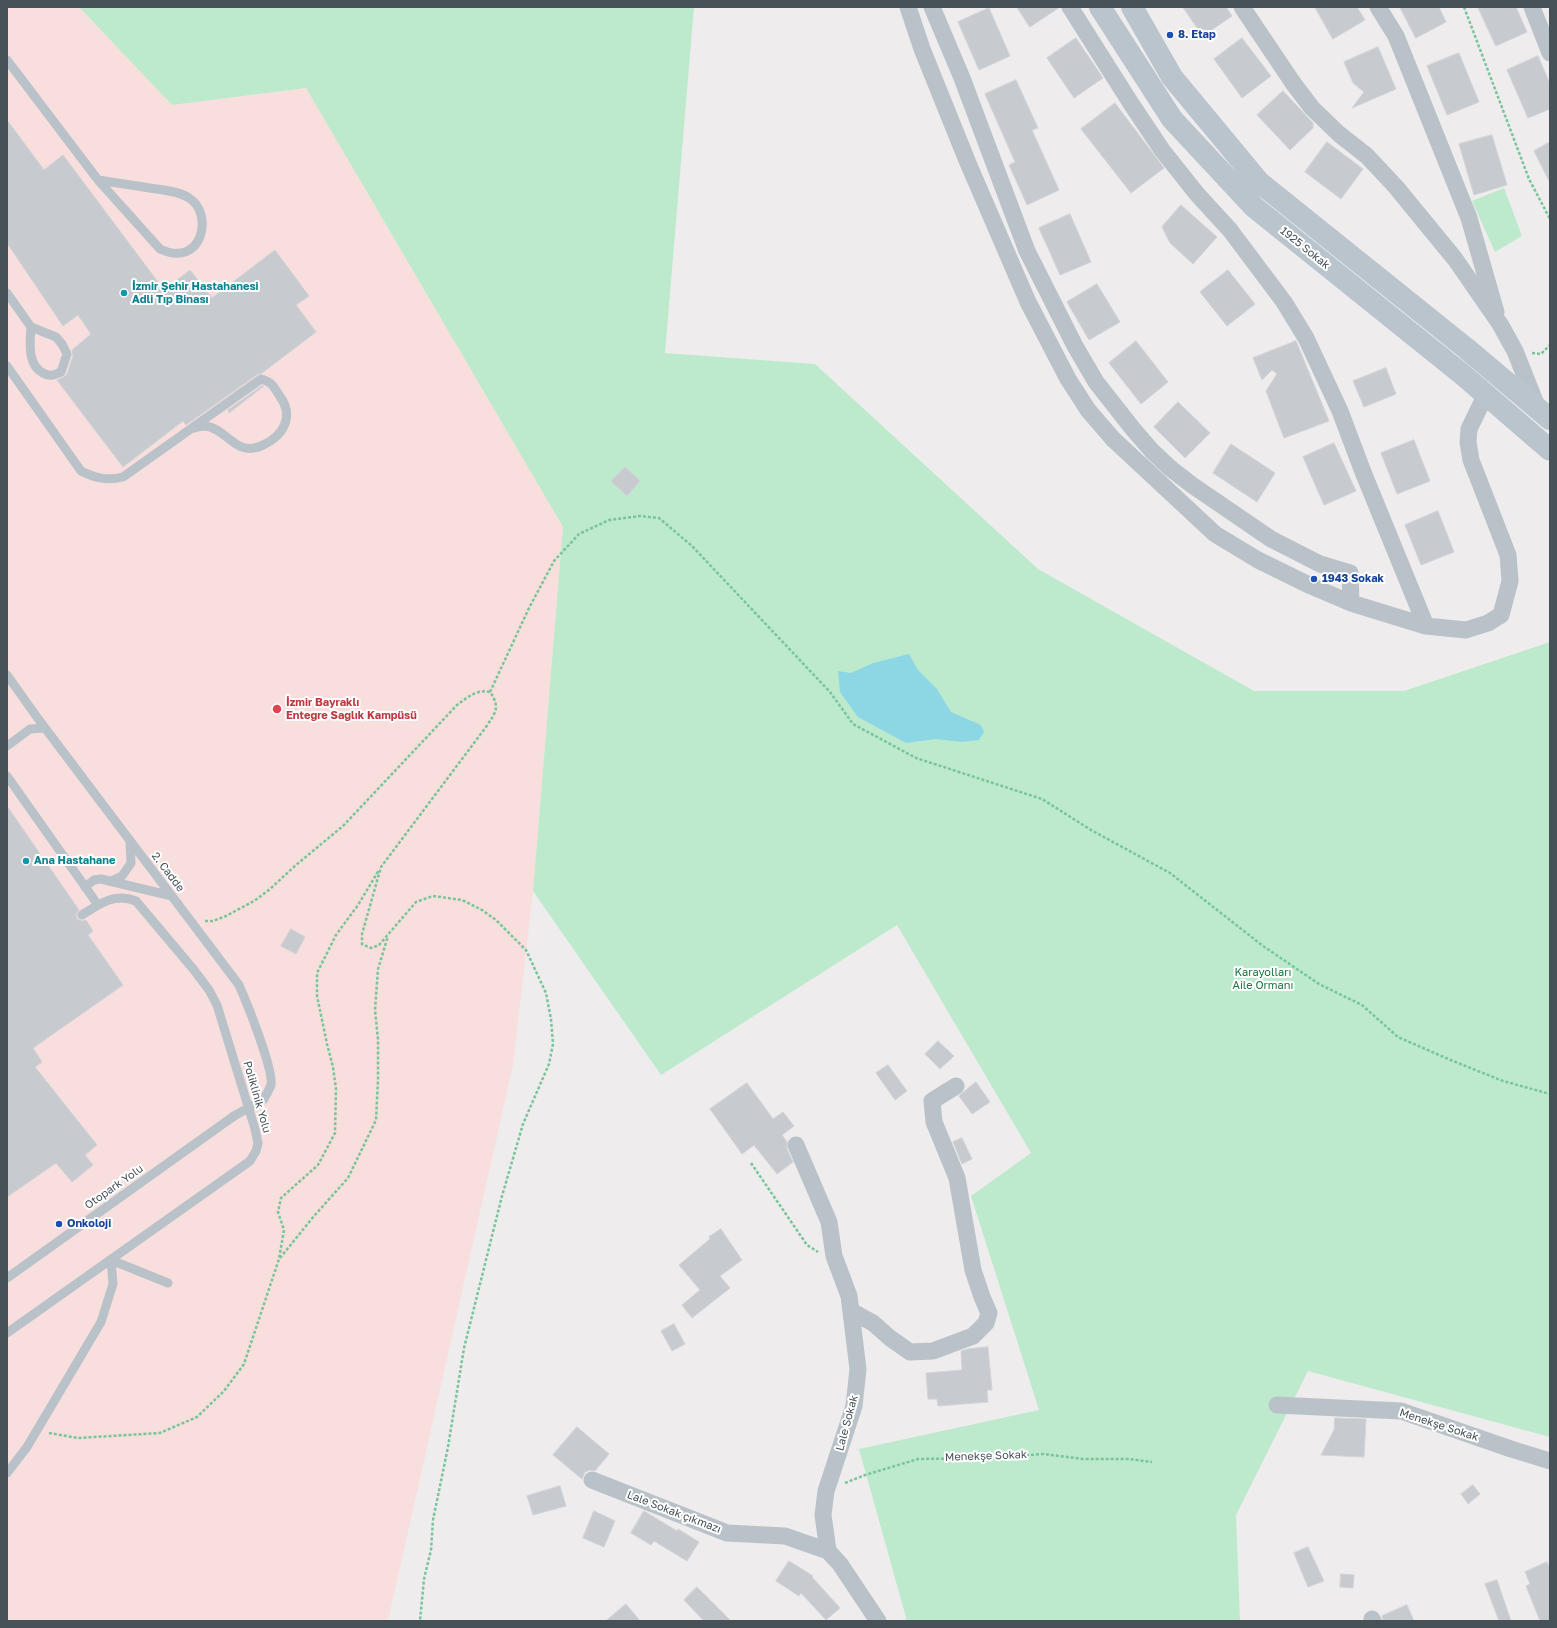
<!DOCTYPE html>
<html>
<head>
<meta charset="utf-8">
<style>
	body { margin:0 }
	#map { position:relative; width:1557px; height:1628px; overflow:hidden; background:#efeced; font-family:"Golos Text",sans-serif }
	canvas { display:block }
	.frame { position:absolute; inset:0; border:8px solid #465158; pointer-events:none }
</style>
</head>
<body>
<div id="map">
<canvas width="1557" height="1628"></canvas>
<div class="frame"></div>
</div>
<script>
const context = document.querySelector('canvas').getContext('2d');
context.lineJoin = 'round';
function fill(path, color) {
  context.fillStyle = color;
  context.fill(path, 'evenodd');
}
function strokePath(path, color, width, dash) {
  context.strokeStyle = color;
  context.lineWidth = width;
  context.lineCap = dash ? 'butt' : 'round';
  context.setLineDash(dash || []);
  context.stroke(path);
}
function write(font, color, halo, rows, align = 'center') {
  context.font = font + ' "Golos Text",sans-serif';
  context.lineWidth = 4;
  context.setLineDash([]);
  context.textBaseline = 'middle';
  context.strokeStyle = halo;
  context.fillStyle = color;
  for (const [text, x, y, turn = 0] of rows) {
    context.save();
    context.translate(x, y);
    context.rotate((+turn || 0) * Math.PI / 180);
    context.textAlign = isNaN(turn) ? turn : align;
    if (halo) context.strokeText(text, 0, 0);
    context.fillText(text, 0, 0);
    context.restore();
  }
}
const medical = new Path2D(`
	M7 7H79L172 105 306 88 563 527 533 891 513 1065 389 1616 385 1621H7Z`);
const green = new Path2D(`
	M79 7H694L665 353 815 364 1038 569 1254 691H1404L1550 642V1437L1308 1371 1236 1515 1240 1621H907L859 1449 1039 1410 971 1196 1031 1153 897 925 661 1075 533 891 563 527 306 88 172 105Z
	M1504 188 1522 236 1495 252 1472 201Z`);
const water = new Path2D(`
	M909 654 918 670 937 689 951 712 981 725 984 732 979 740 962 742 936 739 906 743 858 717 840 692 838 671 851 673 873 663Z`);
const building = new Path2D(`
	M1017 7H1060L1030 27Z
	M1183 7H1226L1232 16 1203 36Z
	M1315 7H1357L1365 20 1333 39Z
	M1400 7H1439L1446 22 1416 38Z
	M1478 7H1516L1527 32 1496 46Z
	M989 8 1010 56 979 70 958 22Z
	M1076 38 1103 78 1074 98 1047 58Z
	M1242 38 1271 76 1242 98 1214 59Z
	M1378 47 1396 89 1352 108 1364 92 1353 83 1344 62Z
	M1459 53 1479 102 1447 115 1427 66Z
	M1538 56 1550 84V109L1528 118 1507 70Z
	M1016 80 1038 128 1032 130 1059 190 1027 205 1009 165 1015 162 985 94Z
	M1283 91 1313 123V128L1290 150 1257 115Z
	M1115 103 1164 168 1131 193 1081 129Z
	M7 120 44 170 63 155 164 290 190 270 212 298 275 250 309 296 296 305 316 332 262 373 258 374 186 425 183 421 123 467 57 380 64 377 67 374 73 356 72 350 91 334 78 315 63 326 7 243Z
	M1492 135 1507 185 1474 195 1459 144Z
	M1327 142 1363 169 1341 199 1305 172Z
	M1550 142V183L1534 151Z
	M1181 205 1217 237 1193 264 1170 243 1162 227Z
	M1070 214 1091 262 1060 275 1039 228Z
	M1228 270 1255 304 1227 326 1200 292Z
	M1097 284 1120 322 1089 340 1067 302Z
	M1136 341 1168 382 1141 404 1109 363Z
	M1296 341 1329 421 1284 438 1266 391 1277 374 1272 370 1262 380 1253 358Z
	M1386 368 1396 394 1364 407 1353 381Z
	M262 386H264L229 413 228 410Z
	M1178 402 1210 433 1185 458 1154 427Z
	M1414 440 1430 481 1397 494 1381 453Z
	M1334 443 1356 491 1324 505 1303 457Z
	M1231 444 1275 473 1257 502 1213 473Z
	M625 467 640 481 627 496 611 481Z
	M1438 511 1454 552 1421 565 1405 525Z
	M7 806 79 910 76 915 77 919 82 921 86 920 93 931 88 935 123 985 33 1048 42 1062 35 1067 97 1145 85 1155 93 1165 72 1182 56 1163 7 1197Z
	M291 929 305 937 296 954 281 946Z
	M938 1041 954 1056 940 1069 925 1054Z
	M888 1065 907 1091 895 1100 876 1073Z
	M976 1082 990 1102 972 1114 959 1096Z
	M747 1083 773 1119 783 1112 794 1126 782 1135 787 1142V1149L793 1162 777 1174 754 1145 742 1154 710 1109Z
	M962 1138 972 1159 962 1164 953 1142Z
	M721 1229 742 1260 720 1276 730 1288 692 1318 682 1305 700 1290 679 1265 710 1239 709 1237Z
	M674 1324 685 1344 672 1351 661 1331Z
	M988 1347 992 1390H987L988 1402 938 1406 937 1399H928L926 1373 962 1370 961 1351 968 1349Z
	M1335 1418 1366 1419 1364 1457 1321 1455 1334 1430Z
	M577 1427 609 1454 595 1471 590 1470 585 1472 582 1479 553 1455Z
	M1473 1485 1480 1494 1468 1504 1461 1494Z
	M560 1486 566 1506 533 1515 527 1496Z
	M594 1511 615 1521 604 1547 583 1538Z
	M644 1511 677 1531 678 1529 699 1542 687 1561 654 1541 651 1545 631 1533Z
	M1308 1547 1324 1581 1308 1587 1294 1553Z
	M789 1561 813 1576 812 1577 840 1608 826 1620 801 1593 799 1596 776 1581Z
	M1547 1562 1550 1568V1621H1540L1526 1586 1530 1584 1525 1572Z
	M1341 1574 1354 1575 1353 1588 1340 1587Z
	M1497 1580 1511 1621H1499L1485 1584Z
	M697 1587 731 1621H704L684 1600Z
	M626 1604 640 1621H606Z
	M1407 1605 1414 1621H1383L1382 1616Z`);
const path = new Path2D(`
	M1464 7 1529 179 1550 219
	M1532 353 1541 354 1550 345
	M490 692 529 608 554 561 579 534 609 520 640 516 659 518 692 546 830 692 853 724 916 758 1042 799 1091 830 1170 873 1263 946 1319 984 1362 1005 1398 1037 1453 1061 1503 1081 1550 1094
	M205 921H213L226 916 254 901 270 889 296 865 343 826 457 705C468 697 477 689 490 692 501 708 495 713 486 727L381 867 362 934V944L371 948 379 945 416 902 433 896 462 900 482 910 496 920 526 950 546 993 551 1019 553 1044 549 1064 523 1124 502 1196 464 1348 448 1447 433 1520 431 1550 424 1579 420 1621
	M751 1163 807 1245 818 1252
	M280 1258 314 1216 348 1178 376 1120 378 1080V1039L375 1010 378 969 388 936
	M49 1433 78 1438 160 1433 197 1417 224 1391 244 1364 279 1259 284 1230 278 1212 281 1198 318 1165 335 1133 336 1089 333 1067 327 1044 317 996V973L336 935 358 905 379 870
	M845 1483 865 1475 918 1459 988 1458 1043 1454 1083 1459H1129L1152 1462`);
const service = new Path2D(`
	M7 60 98 180 160 249C203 269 214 213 189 198 178 191 162 190 150 188 133 185 115 183 98 180
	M7 293 31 327 56 337 62 344 67 354 61 372C54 375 50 377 43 373 27 365 30 342 31 327
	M7 366 81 471C95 478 107 481 123 477L261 379C272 382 273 386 279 395 295 416 284 436 261 446 236 457 227 429 206 426 202 426 197 427 194 428
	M7 675 39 720 239 985C246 1001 274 1070 271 1085 269 1090 266 1095 264 1099
	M7 746 30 729 45 728
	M7 776 98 905
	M111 881 122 876 131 863 130 842
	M85 887 94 880 101 879 172 896
	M7 1278 234 1116
	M7 1333 250 1161 256 1151 258 1143 255 1129 217 1005 209 990 194 970 136 901C115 892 99 904 82 915
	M7 1473 27 1447 101 1322 113 1284 111 1260 168 1283`);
const minor = new Path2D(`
	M908 7 922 49 968 163 1028 302 1068 379 1088 410 1113 439 1215 534 1258 560 1311 586 1351 603 1426 626 1466 630 1488 623 1501 615 1510 581 1508 555 1471 460 1468 442 1469 429 1486 394
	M932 7 962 78 1027 251 1075 346 1096 382 1133 429 1152 451 1170 468 1192 485 1271 539 1320 564 1350 573 1351 603
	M1070 7 1130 102 1162 150 1197 194 1230 230 1284 302 1306 338 1340 411 1363 472 1426 626
	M1242 7 1293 83 1312 108 1339 134 1367 156 1396 187 1455 259 1500 324 1515 351 1538 409
	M1378 7 1396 36 1469 218 1496 312
	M1532 7 1550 53
	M796 1145 829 1222 834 1256 849 1296 858 1369 854 1406 826 1491 823 1515 828 1551 840 1564 878 1621
	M851 1311 873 1323 890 1338 910 1352 933 1351 973 1336 986 1323 989 1313 982 1297 973 1270 957 1178 934 1122 932 1101 956 1086
	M1277 1405 1401 1411 1511 1449 1550 1461
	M592 1480 727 1533 785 1536 828 1551
	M1372 1619 1373 1621`);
const secondary = new Path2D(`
	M1100 7 1172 119 1254 207 1463 375 1550 450
	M1132 7 1172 77 1259 182 1467 349 1550 419`);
const serviceBridge = new Path2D(`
	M234 1116 264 1099`);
const markers = [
	[1170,35,4,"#1a4fb4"],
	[124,293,4,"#0f9aa8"],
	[1314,579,4,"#1a4fb4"],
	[277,709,5,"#e0444e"],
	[26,861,4,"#0f9aa8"],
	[59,1224,4,"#1a4fb4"]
];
const transitNames = [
	["8. Etap",1178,35],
	["1943 Sokak",1322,579],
	["Onkoloji",67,1224]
];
const streetNames = [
	["1925 Sokak",1305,248,39],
	["2. Cadde",168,872,53],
	["Poliklinik Yolu",257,1097,74],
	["Otopark Yolu",114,1187,-35],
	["Lale Sokak",847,1423,-75],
	["Menekşe Sokak",1439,1425,18],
	["Menekşe Sokak",986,1456,-2],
	["Lale Sokak çıkmazı",674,1512,21]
];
const cultureNames = [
	["İzmir Şehir Hastahanesi",132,287],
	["Adli Tıp Binası",132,300],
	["Ana Hastahane",34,861]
];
const healthNames = [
	["İzmir Bayraklı",286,703],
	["Entegre Sağlık Kampüsü",286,716]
];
const parkNames = [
	["Karayolları",1263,973],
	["Aile Ormanı",1263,986]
];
fill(medical, '#f8dedd');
fill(green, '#bdeacc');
fill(water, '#8dd7e4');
fill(building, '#c7cacf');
strokePath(building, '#d1d3d8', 1);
strokePath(path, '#78c59b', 2.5, [3, 2]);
strokePath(service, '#b9c2c8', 9);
strokePath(minor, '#b9c2c8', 17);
strokePath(secondary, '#b9c4cd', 22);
strokePath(serviceBridge, '#b9c2c8', 9);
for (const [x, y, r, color] of markers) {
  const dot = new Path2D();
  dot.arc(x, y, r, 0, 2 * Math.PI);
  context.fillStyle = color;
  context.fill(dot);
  strokePath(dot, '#fff', 1.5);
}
write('bold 11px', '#164399', '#fff', transitNames, 'left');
write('11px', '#465158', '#fff', streetNames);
write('bold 11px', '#0d838f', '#fff', cultureNames, 'left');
write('bold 11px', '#be3a42', '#fff', healthNames, 'left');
write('11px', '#1d7343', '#fff', parkNames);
</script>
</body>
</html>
